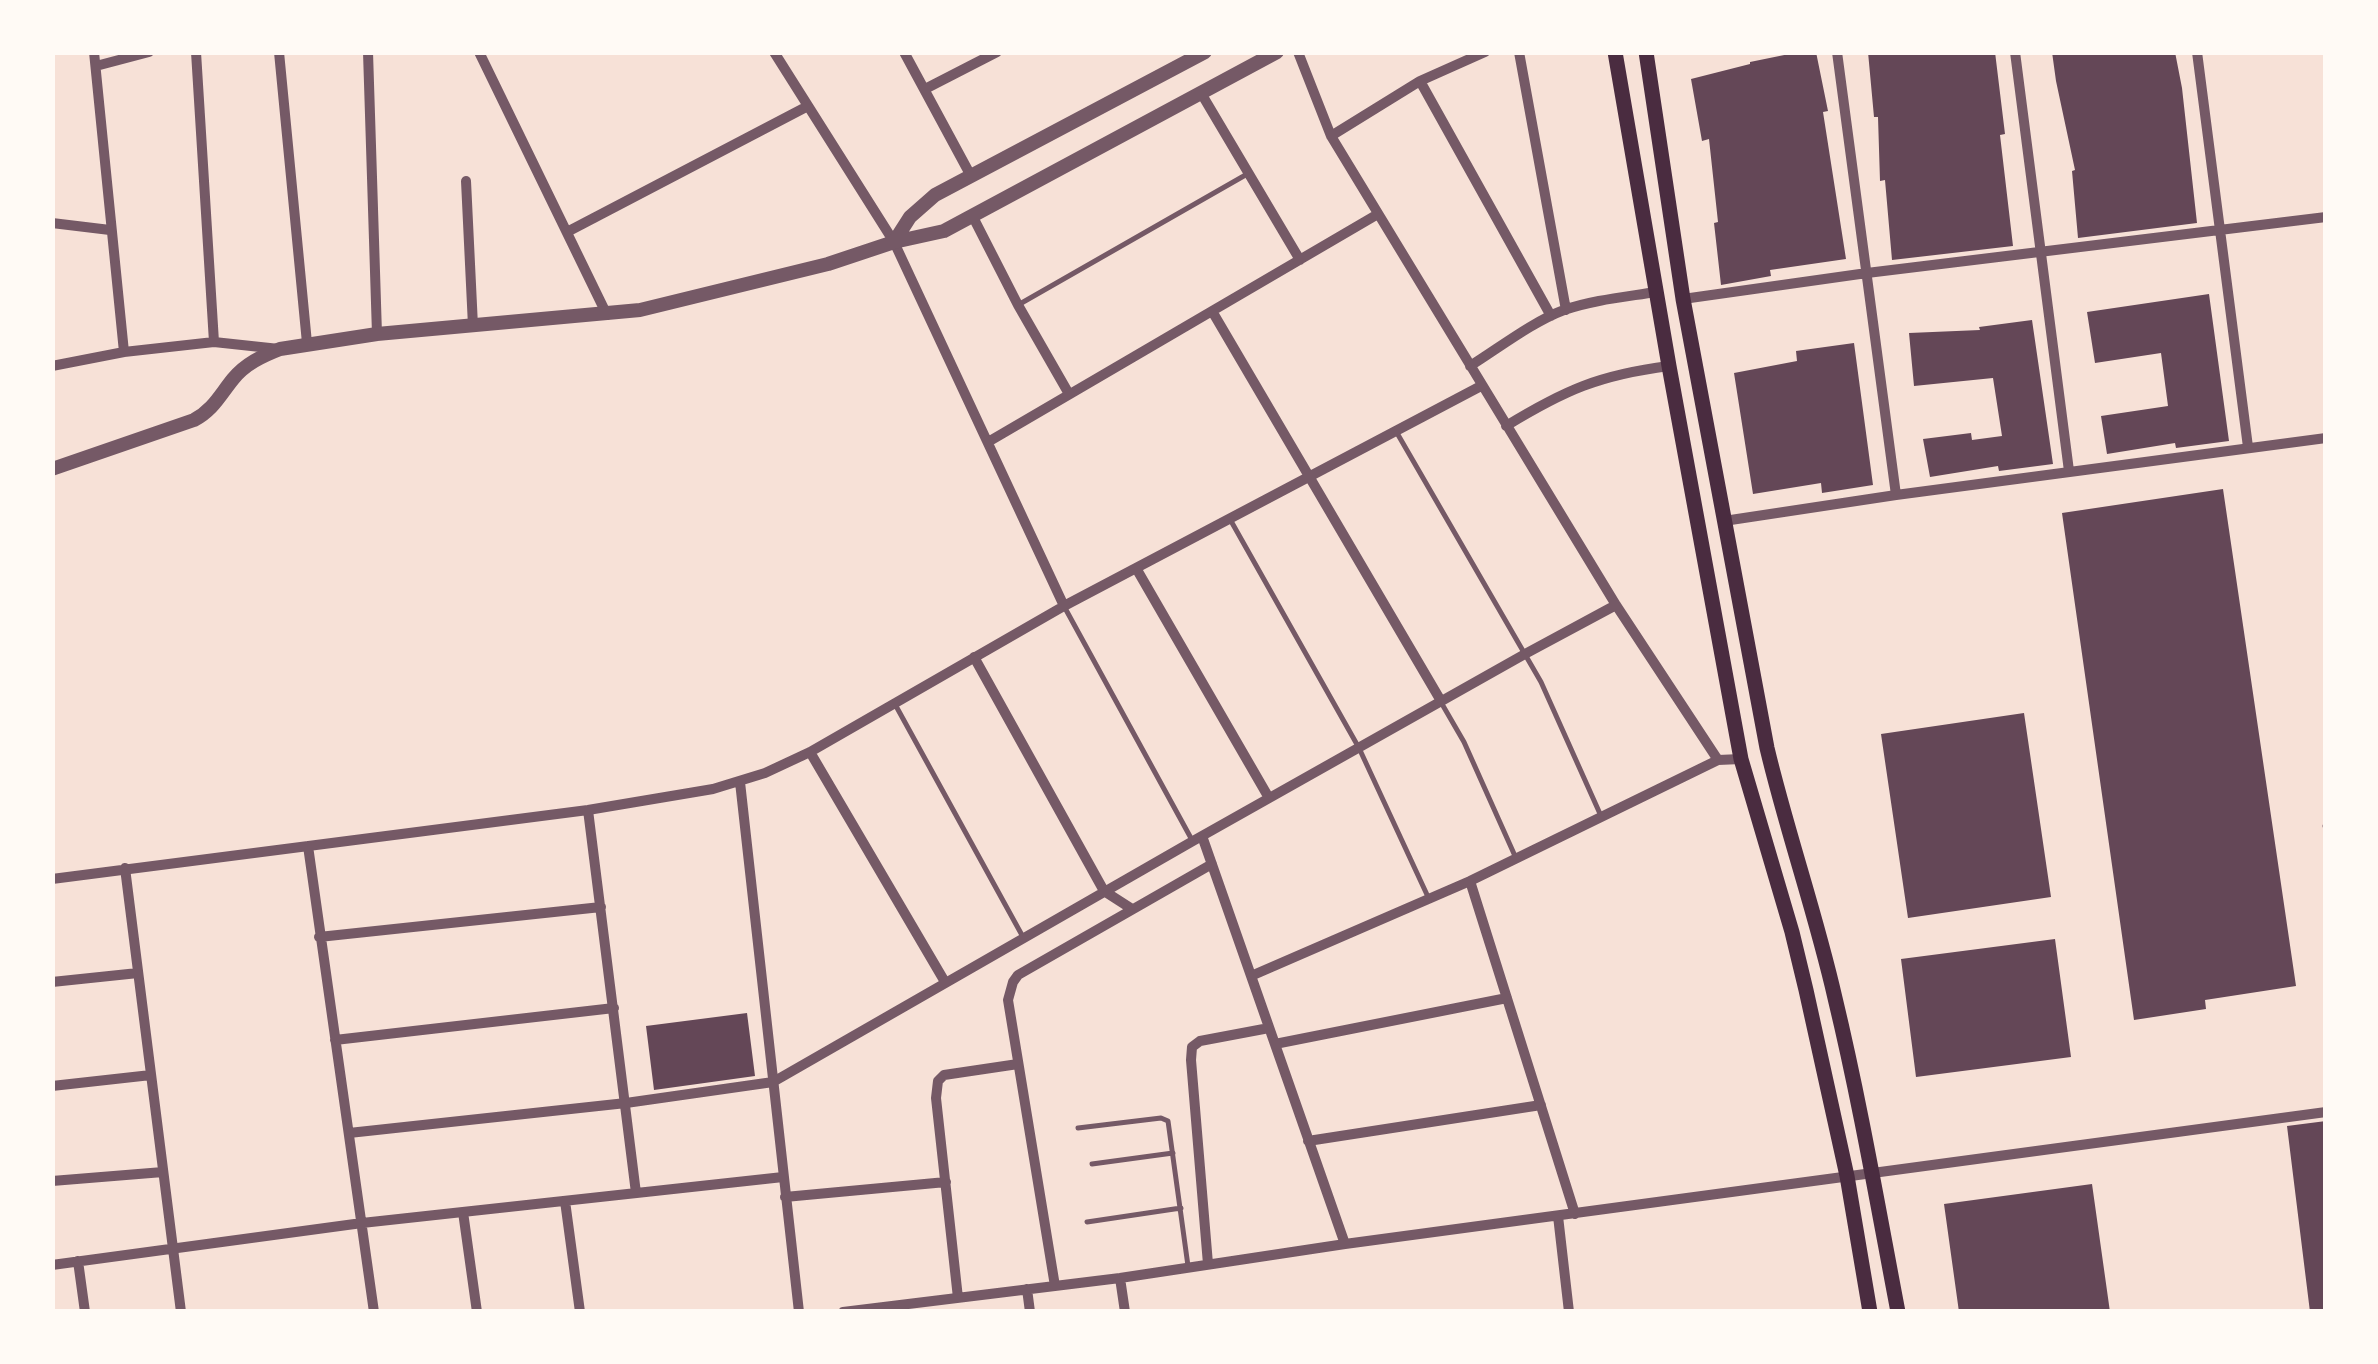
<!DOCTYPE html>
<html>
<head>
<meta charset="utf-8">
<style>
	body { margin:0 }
	#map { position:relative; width:2378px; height:1364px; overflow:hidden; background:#f7e1d7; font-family:"PT Sans",sans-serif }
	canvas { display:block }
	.frame { position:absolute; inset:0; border:55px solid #fffaf5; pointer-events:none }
</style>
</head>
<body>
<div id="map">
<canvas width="2378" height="1364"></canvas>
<div class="frame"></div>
</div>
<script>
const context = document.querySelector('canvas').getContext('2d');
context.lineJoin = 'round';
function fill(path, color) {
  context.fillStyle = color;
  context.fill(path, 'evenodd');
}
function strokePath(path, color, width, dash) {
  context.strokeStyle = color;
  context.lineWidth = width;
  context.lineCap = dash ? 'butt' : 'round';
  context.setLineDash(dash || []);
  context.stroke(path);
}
const building = new Path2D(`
	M1799 52H1816L1828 111 1823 112 1846 259 1770 270 1771 276 1721 285 1714 223 1718 222 1709 139 1702 141 1691 79 1750 64V62Z
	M1868 52H1995L2005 134 2000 135 2013 246 1892 260 1885 180 1880 181 1878 117H1874Z
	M2052 52H2175L2182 88 2197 223 2078 238 2072 171 2075 170 2056 81Z
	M2209 294 2229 441 2176 448 2175 443 2107 454 2101 416 2168 406 2161 353 2095 363 2087 312Z
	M2032 320 2053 464 1999 471 1998 466 1930 477 1923 439 1971 433 1972 440 2002 436 1993 378 1914 386 1909 333 1980 330 1979 327Z
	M1854 343 1873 485 1822 493 1821 483 1753 494 1734 373 1797 361 1796 351Z
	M2223 489 2296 986 2205 1000 2206 1009 2134 1020 2062 513Z
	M2024 713 2051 897 1908 918 1881 734Z
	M2055 939 2071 1057 1916 1077 1901 959Z
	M747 1013 755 1076 654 1090 646 1026Z
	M2326 1121V1312H2310L2287 1126Z
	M2092 1184 2110 1312H1959L1944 1204Z`);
const service = new Path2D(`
	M1018 305 1249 173
	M1397 433 1541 682 1601 816
	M1231 521 1359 748 1429 899
	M1065 608 1192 840
	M1442 704 1464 742 1515 856
	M896 706 1023 937
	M2325 826H2326
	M1078 1128 1161 1118 1168 1121 1188 1266
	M1092 1164 1173 1153
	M1087 1222 1181 1208`);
const minor = new Path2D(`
	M94 52 124 352
	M196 52 214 342
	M279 52 307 343
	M368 52 377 334
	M479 52 607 315
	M774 52 894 242 1064 606
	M904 52 971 176
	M1298 52 1331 136 1616 605 1718 760 1741 759
	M1519 52 1566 310
	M1837 52 1896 495
	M2015 52 2069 471
	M2197 52 2248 447
	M96 66 149 52
	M1420 81 1551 316
	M925 89 997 52
	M1201 93 1300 260
	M1331 136 1420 81 1485 52
	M466 181 473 326
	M973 217 1018 305 1069 394
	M52 223 110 230
	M567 232 808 106
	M1683 299 1867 273 2326 217
	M1212 311 1441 701
	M52 366 124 352 214 342 279 349
	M1470 366C1499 348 1532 322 1564 310 1593 300 1625 297 1656 292
	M1506 426C1565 390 1599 375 1669 366
	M988 442 1378 214
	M1724 521 1896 495 2326 438
	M1136 568 1269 798
	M974 657 1104 891 1132 909
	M810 752 945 982
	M740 782 799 1312
	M588 810 636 1193
	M1202 836 1345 1244
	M308 846 374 1312
	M125 868 181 1312
	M52 879 588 810 713 789 765 773 810 752 1064 606 1481 386
	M1470 881 1575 1214
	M319 937 601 907
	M1251 976 1470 881 1718 760
	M52 982 138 973
	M335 1040 614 1008
	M1275 1044 1507 998
	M52 1086 151 1075
	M349 1133 626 1103 773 1082 1193 841 1525 654 1616 605
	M1308 1141 1541 1105
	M52 1181 163 1172
	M785 1197 946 1182
	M565 1201 580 1312
	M463 1212 477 1312
	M1558 1216 1569 1312
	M78 1261 85 1312
	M1208 1264 1191 1060 1192 1047 1200 1041 1269 1028
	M52 1265 362 1223 783 1177
	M1120 1278 1125 1312
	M1055 1286 1008 1000 1013 982 1018 975 1212 864
	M1027 1289 1030 1312
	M958 1298 936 1098 938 1081 944 1075 1018 1064
	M843 1312 1120 1278 1345 1244 2326 1112`);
const tertiary = new Path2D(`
	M894 242 910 217 935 195 1205 52
	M52 469 194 420C213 410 220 395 233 379 245 364 262 356 280 349L377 334 640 310 828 264 894 242 944 231 1277 52`);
const secondary = new Path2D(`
	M1615 52 1669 366 1741 759 1792 932 1806 990 1847 1176 1870 1312
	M1646 52 1683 299 1767 748C1787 832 1816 914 1835 998 1860 1102 1878 1207 1898 1312`);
fill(building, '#644757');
strokePath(service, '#755966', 5);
strokePath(minor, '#755966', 10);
strokePath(tertiary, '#755966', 14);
strokePath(secondary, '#4a2c40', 15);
</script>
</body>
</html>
